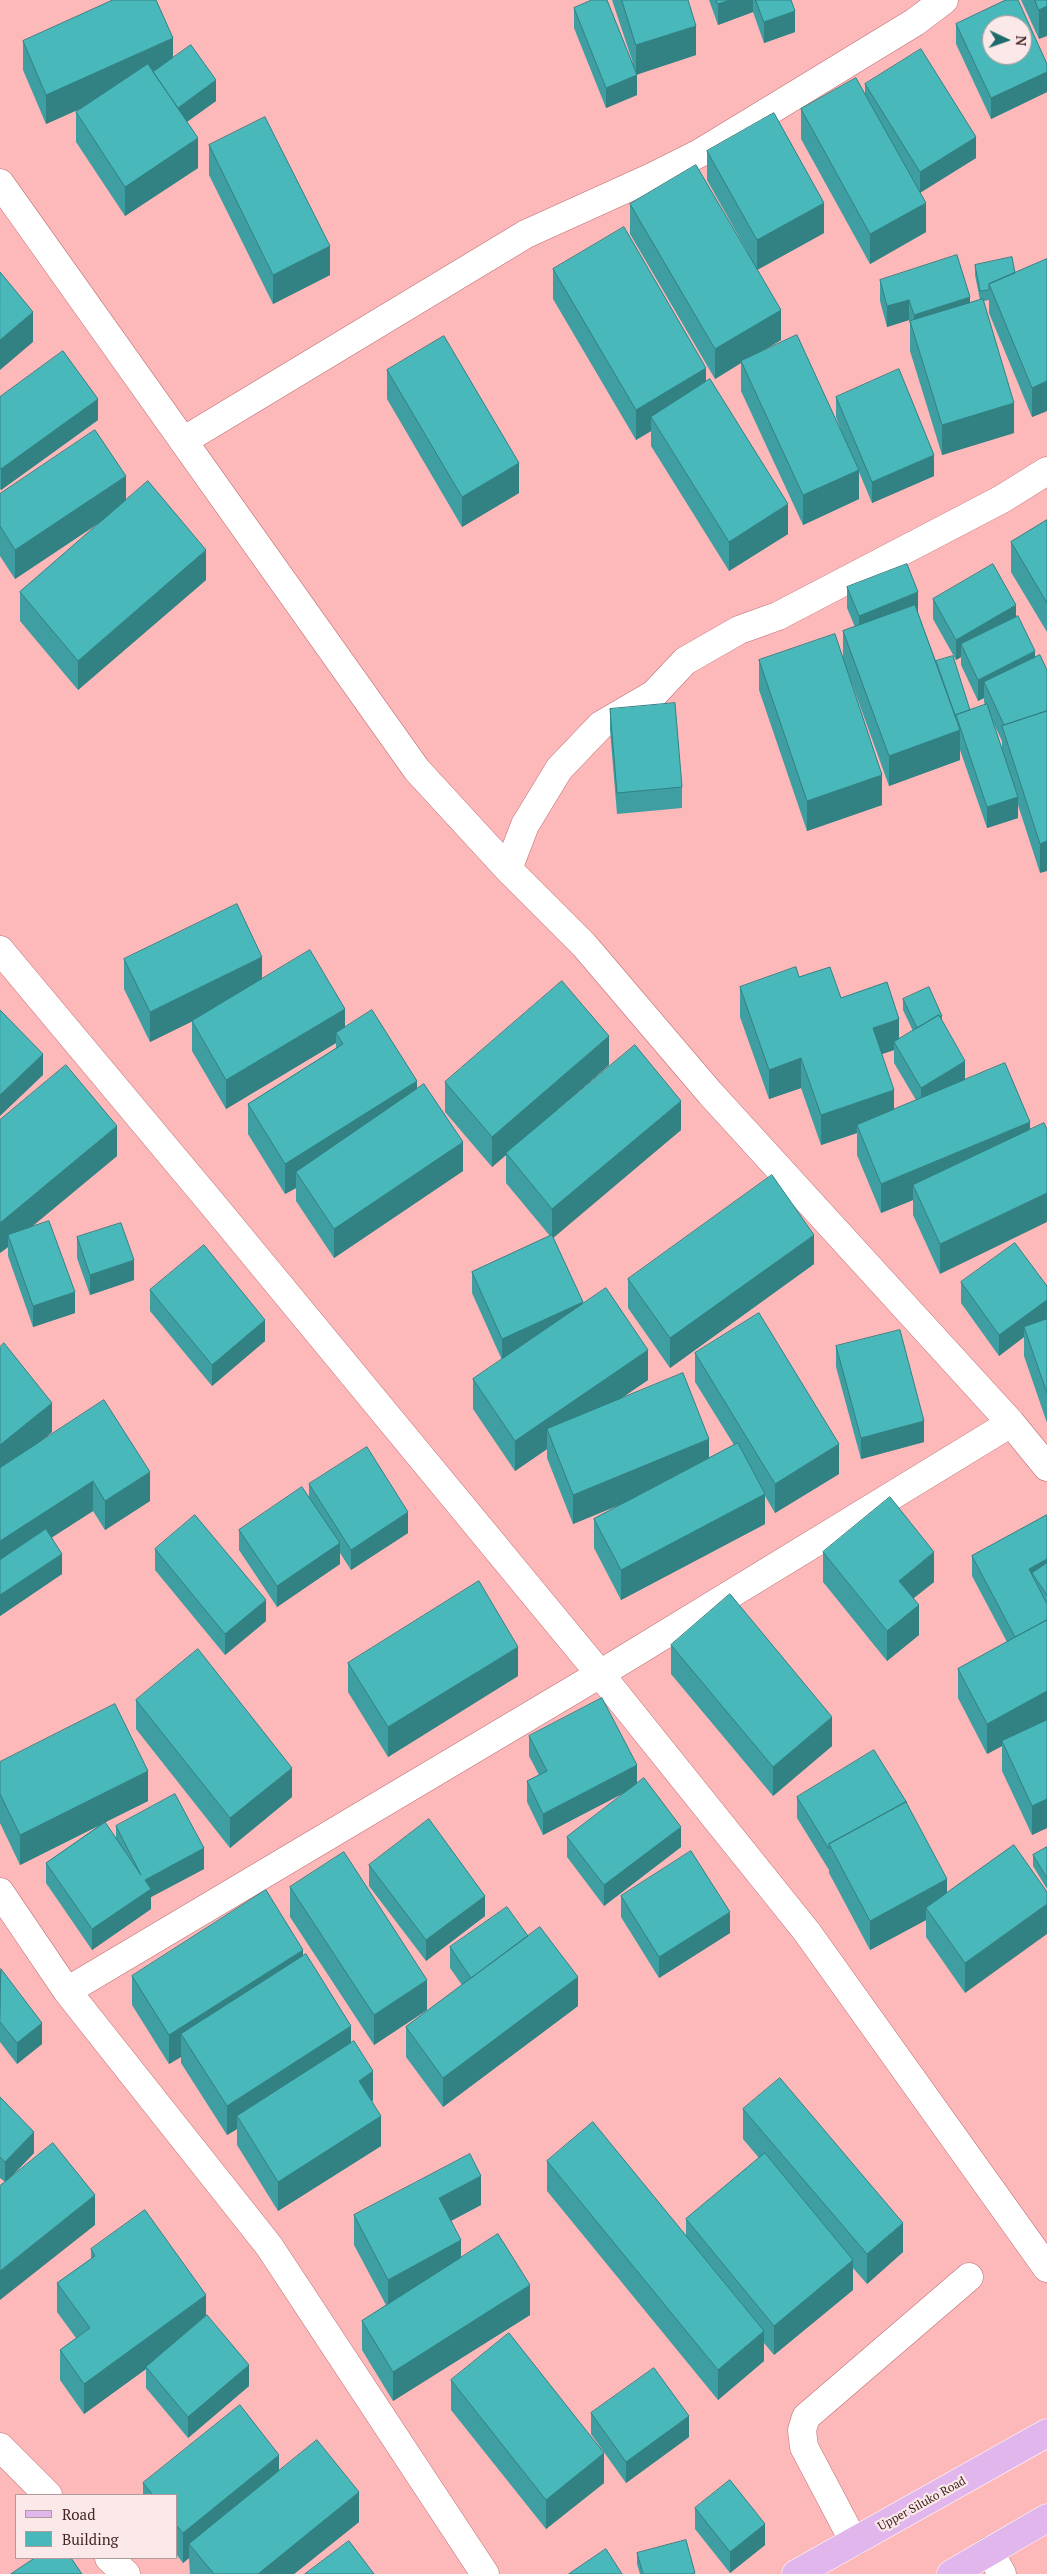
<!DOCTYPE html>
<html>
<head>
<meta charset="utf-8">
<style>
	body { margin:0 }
	#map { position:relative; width:1047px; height:2574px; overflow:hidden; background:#fdb8b9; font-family:"PT Serif",serif }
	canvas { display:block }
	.legend { position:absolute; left:15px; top:2494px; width:162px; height:65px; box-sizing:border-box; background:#fbe8e8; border:1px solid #b29a9a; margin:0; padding:6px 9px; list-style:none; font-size:15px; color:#442425 }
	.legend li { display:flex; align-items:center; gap:10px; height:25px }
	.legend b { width:25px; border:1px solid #b29a9a }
	.north { position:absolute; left:982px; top:15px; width:50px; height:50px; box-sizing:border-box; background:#fbe8e8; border:1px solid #b29a9a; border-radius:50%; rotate:93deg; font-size:14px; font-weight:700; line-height:20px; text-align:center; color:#442425 }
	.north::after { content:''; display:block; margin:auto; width:18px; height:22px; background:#1e6a6d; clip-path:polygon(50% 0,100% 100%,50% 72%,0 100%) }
</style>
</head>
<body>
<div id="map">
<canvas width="1047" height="2574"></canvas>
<ul class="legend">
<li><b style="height:6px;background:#e0b6ed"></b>Road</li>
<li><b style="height:14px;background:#48b8bb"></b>Building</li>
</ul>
<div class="north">N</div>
</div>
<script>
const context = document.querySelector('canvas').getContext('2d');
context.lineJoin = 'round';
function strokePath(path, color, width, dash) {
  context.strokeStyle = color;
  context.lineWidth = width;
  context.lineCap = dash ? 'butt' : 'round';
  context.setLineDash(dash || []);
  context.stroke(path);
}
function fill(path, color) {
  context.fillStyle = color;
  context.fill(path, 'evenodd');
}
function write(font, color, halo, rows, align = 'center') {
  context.font = font + ' "PT Serif",serif';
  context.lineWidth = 4.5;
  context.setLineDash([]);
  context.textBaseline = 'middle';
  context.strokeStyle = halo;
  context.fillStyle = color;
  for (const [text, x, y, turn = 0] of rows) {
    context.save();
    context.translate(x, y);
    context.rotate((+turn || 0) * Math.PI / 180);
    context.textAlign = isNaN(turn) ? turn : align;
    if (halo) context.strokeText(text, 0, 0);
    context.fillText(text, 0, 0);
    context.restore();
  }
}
const minor = new Path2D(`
	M0 183 417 770 508 869 584 945 710 1093 1011 1423 1047 1467
	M183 441 526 234 652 177 700 153 915 22 944 0
	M508 869 525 825 559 769 601 725 654 694 685 661 739 630 778 616 1002 499 1047 471
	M0 950 214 1206 600 1674 807 1932 1047 2268
	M0 1892 67 1991 269 2246 485 2574
	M67 1991 600 1674 1011 1423
	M0 2447 48 2495
	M854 2542 804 2447 802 2430 806 2417 969 2277
	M989 2551 1002 2574
	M109 2558 126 2574`);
const major = new Path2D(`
	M796 2574 1047 2433
	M951 2574 1047 2518`);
const wall = new Path2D(`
	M612 0H688L696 55 637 74V95L606 108 574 28V8L633 63Z
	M709 0H791L795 32 764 43 753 12 718 25Z
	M1021 0H1047L1039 39Z
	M956 24 1047 64V92L991 119 956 44Z
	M23 41 173 58 216 101 187 122 198 168 125 216 76 142V112L82 108 46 124 23 70Z
	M865 84 976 158 920 192 926 232 870 264 801 139V109L865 94Z
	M209 145 330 275 273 304 209 175Z
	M707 151 824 233 757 270 781 340 757 354 845 441 836 417V397L934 476 872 503 859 472V499L803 525 741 391V363L715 379 630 234V204L749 255 707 180Z
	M1047 259V411L1032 417 989 313V300L984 301 1014 433 942 455 910 351V324L909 320 887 327 880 301V280L970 303 980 300 975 275V265L1015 273Z
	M553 269 706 382 788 534 729 571 651 446V431L636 440 553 299Z
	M387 370 519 493 462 527 387 399Z
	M0 397 98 420 1 490 0 489Z
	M0 494 126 501 206 580 78 690 20 621V592L102 521 15 579 0 556Z
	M1047 520V632L1011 572V542Z
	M847 587 918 613 936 661 970 710 985 705 984 702V698L978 701 961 665V657L956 660 933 619V599L1016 617 1035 657 1040 655V873L1018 805V818L987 828 960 750V760L889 786 851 681 882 805 807 831 759 690V660L843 659V631L855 627 847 608ZM992 720 1002 741V749Z
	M610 709 682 787V808L617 814 610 730Z
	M124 959 262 979 345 1027 417 1089 463 1171 334 1258 296 1201V1188L285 1194 248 1134V1104L336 1048V1043L226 1109 192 1051V1021H193L150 1042 124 989Z
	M799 977 841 998 899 1039 913 1031 903 1010V999L942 1016 940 1274 913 1215V1200L881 1213 857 1155V1133L821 1145 801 1088 769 1099 740 1017V987ZM894 1050V1063L916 1100 894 1110 882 1054Z
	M609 1065 557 1110 681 1130 553 1237 583 1304 648 1380 621 1398 709 1458 734 1445 695 1382V1353L839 1474 775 1513 765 1496V1524L621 1600 594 1548V1519L624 1503 573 1524 547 1458V1449L515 1471 473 1409V1379L502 1360 472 1293V1272L550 1236 506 1183V1155L492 1167 445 1112V1082Z
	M0 1120 117 1156 31 1227 75 1313 33 1327 8 1256V1247L0 1253Z
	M77 1237 134 1280 90 1295 77 1258Z
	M814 1264 670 1368 628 1308V1279Z
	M961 1282 1047 1286V1423L1024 1356V1337L999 1356 961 1303Z
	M150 1290 265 1341 212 1386 150 1311Z
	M836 1346 924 1442 861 1459 836 1367Z
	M0 1347 52 1432 40 1442 150 1501 105 1530 93 1511 52 1537 62 1574 0 1616Z
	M309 1484 408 1533 351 1570 340 1553V1564L277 1607 239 1550V1530L309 1497Z
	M1047 1515V1828L1032 1835 1002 1771V1746L987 1754 958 1698V1669L1007 1642 972 1576V1556Z
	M155 1549 266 1621 225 1655 155 1570Z
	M823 1552 934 1582 913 1598 919 1635 887 1661 823 1582Z
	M671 1645 832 1746 773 1796 671 1674Z
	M348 1663 518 1676 388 1757 348 1692Z
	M136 1700 292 1797 230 1848 136 1729Z
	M529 1736 637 1784 681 1847 604 1906 567 1857V1837L628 1791 543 1835 527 1802V1781L539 1775 529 1756Z
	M0 1762 148 1801 105 1822 116 1839V1826L204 1869 151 1897V1909L92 1950 46 1883V1863L100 1825 20 1865 0 1823Z
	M797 1797 907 1804 947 1893 1014 1845 965 1993 926 1937V1920L870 1950 829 1873V1870L797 1818Z
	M1047 1847V1889L1033 1866V1855Z
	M369 1865 485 1916 426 1961 369 1886Z
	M290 1887 427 2010 374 2045 290 1917Z
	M621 1896 730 1933 659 1978 621 1917Z
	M528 1936 578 2006 443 2107 406 2057V2027L462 1985 450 1968V1947Z
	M303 1955 351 2043 373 2100 372 2102 381 2146 278 2211 237 2145V2129L227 2135 181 2063V2057L169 2064 132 2005V1976Z
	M0 1970 42 2044 17 2064 0 2042Z
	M0 2097 34 2153 9 2179 95 2225 5 2182 0 2178Z
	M743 2109 903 2252 867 2284 853 2268V2290L774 2355 764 2343V2361L718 2400 547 2191V2161L686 2236V2219L759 2158 743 2139Z
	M481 2205 451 2221 461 2257 530 2315 393 2401 362 2350V2321L386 2305 354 2245V2215Z
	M91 2249 206 2316 249 2386 188 2438 146 2388V2369L84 2414 60 2380V2350L76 2338 57 2312V2283L91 2259Z
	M451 2380 604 2483 546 2529 451 2410Z
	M591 2413 689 2437 626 2483 591 2434Z
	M279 2470 359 2522 294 2574H190L189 2558 183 2563 176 2554V2495H143V2483Z
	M695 2508 765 2545 730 2573 695 2529Z
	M637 2553 695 2574H640L637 2564Z`);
const shadedWall = new Path2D(`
	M730 0H753V12L718 25V4Z
	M1047 6V36L1039 39V10Z
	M795 11V32L764 43V22Z
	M696 26V55L636 75V45Z
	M173 38V67L46 124V95Z
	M1047 72V92L991 119V98Z
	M637 75V95L606 108V88Z
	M216 80V101L178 128V108Z
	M976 137V158L920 193V172Z
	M198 138V168L125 216V187Z
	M824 203V233L757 270V240Z
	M926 203V232L870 264V234Z
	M330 246V275L273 304V275Z
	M970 297V318L914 333V315Z
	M909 300V320L887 327V306Z
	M781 310V340L742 363 741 361V363L715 379V349Z
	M33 312V342L0 370V340Z
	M706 368V397L651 417V431L636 440V410Z
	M1047 381V411L1032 417V388Z
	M98 399V420L1 490V469Z
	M1014 403V433L942 455V425Z
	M934 455V476L872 503V482Z
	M519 463V493L462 527V497Z
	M859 470V499L803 525V495Z
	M126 476V505L15 579V550Z
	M788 504V534L729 571V542Z
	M206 550V580L78 690V661Z
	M918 592V613L859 637V616Z
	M1016 605V626L961 644V657L956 660V640Z
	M1035 651V672L984 682V698L978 701V680Z
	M960 730V760L889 786V756Z
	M882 775V805L807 831V801Z
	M1018 797V818L987 828V807Z
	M1047 841V871L1040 873V844Z
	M262 957V987L150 1042V1012Z
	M345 1009V1038L336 1033V1043L226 1109V1080Z
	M899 1019V1048L894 1042V1050L873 1057V1028Z
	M609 1036V1065L507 1154 506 1153V1155L492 1167V1137Z
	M43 1054V1075L0 1116V1095Z
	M801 1058V1088L769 1099V1070Z
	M965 1061V1081L921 1108V1088Z
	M417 1081V1111L296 1172V1188L285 1194V1164Z
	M894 1090V1120L857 1125V1133L821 1145V1115Z
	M681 1101V1130L552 1239V1209Z
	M1030 1122V1151L913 1185V1200L881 1213V1184Z
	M117 1126V1156L11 1244 8 1235V1247L0 1253V1223Z
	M463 1142V1171L334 1258V1229Z
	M1047 1193V1222L940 1274V1244Z
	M814 1235V1264L670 1368V1338Z
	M134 1260V1280L90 1295V1275Z
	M75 1292V1313L33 1327V1306Z
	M1047 1300V1321L1024 1327V1337L999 1356V1335Z
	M583 1302V1323L502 1360V1339Z
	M265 1320V1341L212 1386V1365Z
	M648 1350V1380L553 1445 547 1429V1449L515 1471V1441Z
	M52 1403V1432L0 1474V1445Z
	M924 1421V1442L861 1459V1438Z
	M709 1439V1468L573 1524V1495Z
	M839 1444V1474L775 1513V1484Z
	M150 1472V1501L105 1530V1501Z
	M93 1481V1511L0 1571V1541Z
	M765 1494V1524L621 1600V1570Z
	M408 1512V1533L351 1570V1550Z
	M340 1543V1564L277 1607V1586Z
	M934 1552V1582L899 1610V1581Z
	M62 1554V1574L0 1616V1595Z
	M1047 1559V1580L1032 1573V1588L1029 1569Z
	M266 1600V1621L225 1655V1634Z
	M919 1605V1635L887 1661V1631Z
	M518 1647V1676L388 1757V1727Z
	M1047 1691V1721L1002 1741V1746L987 1754V1724Z
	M832 1717V1746L773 1796V1767Z
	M637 1765V1786L543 1835V1814Z
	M292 1768V1797L230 1848V1818Z
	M148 1771V1801L20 1865V1835Z
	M1047 1799V1828L1032 1835V1806Z
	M681 1827V1847L604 1906V1885Z
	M204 1848V1869L151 1897V1909L92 1950V1929L145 1880Z
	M947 1879V1909L926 1908V1920L870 1950V1921Z
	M485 1896V1916L426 1961V1940Z
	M1047 1904V1934L965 1993V1963Z
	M730 1912V1933L659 1978V1957Z
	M303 1950V1979L181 2034V2057L169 2064V2035Z
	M578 1977V2006L443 2107V2078Z
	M427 1980V2010L374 2045V2015Z
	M42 2023V2044L17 2064V2043Z
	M351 2026V2055L237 2116V2129L227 2135V2106Z
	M373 2071V2100L359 2110V2081Z
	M381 2116V2146L278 2211V2182Z
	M34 2132V2153L5 2183V2162Z
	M481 2176V2205L439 2227V2198Z
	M95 2195V2225L0 2300V2271Z
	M903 2223V2252L867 2284V2254Z
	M461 2240V2270L388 2309V2280Z
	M853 2260V2290L774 2355V2326Z
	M530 2285V2315L393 2401V2372Z
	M206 2295V2325L146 2367V2369L84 2414V2384Z
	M764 2331V2361L718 2400V2370Z
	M249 2365V2386L188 2438V2417Z
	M689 2416V2437L626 2483V2462Z
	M604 2453V2483L546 2529V2500Z
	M279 2455V2485L189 2544V2558L183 2563V2533Z
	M359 2492V2522L294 2574H258Z
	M765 2524V2545L730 2573V2552Z`);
const building = new Path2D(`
	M113 0H156L173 38 46 95 23 41Z
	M592 0H607L637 75 606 88 574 8Z
	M622 0H688L696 26 636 45Z
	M716 0H730L718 4Z
	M756 0H791L795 11 764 22Z
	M1006 0H1018L1047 64V72L991 98 956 24ZM992 25H1022V55H992Z
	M1035 0H1047V6L1039 10Z
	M191 45 216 80 178 108 153 72Z
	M921 49 976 137 920 172 865 84Z
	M148 64 198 138 125 187 76 112Z
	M856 78 926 203 870 234 801 109Z
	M774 113 824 203 757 240 707 151Z
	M265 117 330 246 273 275 209 145Z
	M696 165 781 310 715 349 630 204Z
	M624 227 706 368 636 410 553 269Z
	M957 255 970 297 914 315 909 300 887 306 880 280Z
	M1012 257 1015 273 989 284V290L980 291 975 265Z
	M1047 259V381L1032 388 989 284Z
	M0 272 33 312 0 340Z
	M983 299 1014 403 942 425 910 321Z
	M797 335 859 470 803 495 741 361Z
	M444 336 519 463 462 497 387 370Z
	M63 351 98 399 1 469 0 468V397Z
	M899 369 934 455 872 482 836 397Z
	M710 379 788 504 729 542 651 417Z
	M95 430 126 476 15 550 0 526V494Z
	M148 481 206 550 78 661 20 592Z
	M1047 520V603L1011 542Z
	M907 564 918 592 859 616 847 587Z
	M993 564 1016 605 956 640 933 599Z
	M915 605 960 730 889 756 843 631Z
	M1018 616 1035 651 978 680 961 644Z
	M835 634 882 775 807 801 759 660Z
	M1040 655 1047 670V711L1004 725 984 682Z
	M953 656 970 710 955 715 936 661Z
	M675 703 682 787 617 793 610 709Z
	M987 704 1018 797 987 807 956 715Z
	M1047 711V841L1040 844 1002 726Z
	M237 904 262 957 150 1012 124 959Z
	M310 950 345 1009 226 1080 192 1021Z
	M796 967 799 977 830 967 841 998 887 982 899 1019 873 1028 894 1090 821 1115 801 1058 769 1070 740 987Z
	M562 981 609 1036 492 1137 445 1082Z
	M929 987 942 1016 940 1017 939 1015 924 1024 917 1028 903 999Z
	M0 1010 43 1054 0 1095Z
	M372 1010 417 1081 285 1164 248 1104 343 1044 336 1033Z
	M939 1015 965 1061 921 1088 894 1042Z
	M635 1045 681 1101 552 1209 506 1153Z
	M1005 1063 1030 1122 881 1184 857 1125Z
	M66 1065 117 1126 0 1223V1120Z
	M424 1084 463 1142 334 1229 296 1172Z
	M1044 1123 1047 1129V1193L940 1244 913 1185Z
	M772 1175 814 1235 670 1338 628 1279Z
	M49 1221 75 1292 33 1306 8 1235Z
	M121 1223 134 1260 90 1275 77 1237Z
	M552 1235 583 1302 502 1339 472 1272Z
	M1015 1243 1047 1286V1300L999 1335 961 1282Z
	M204 1245 265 1320 212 1365 150 1290Z
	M606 1288 648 1350 515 1441 473 1379Z
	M759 1313 839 1444 775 1484 695 1353Z
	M1047 1319V1393L1024 1327Z
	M900 1330 924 1421 861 1438 836 1346Z
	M4 1343 52 1403 0 1445V1347Z
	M683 1373 709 1439 573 1495 547 1429Z
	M104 1400 150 1472 105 1501 93 1481 0 1541V1468Z
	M738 1443 765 1494 621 1570 594 1519Z
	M367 1447 408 1512 351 1550 309 1484Z
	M302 1487 340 1543 277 1586 239 1530Z
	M890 1497 934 1552 899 1581 919 1605 887 1631 823 1552Z
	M195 1515 266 1600 225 1634 155 1549Z
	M1047 1515V1559L1029 1569 1047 1604V1620L1015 1637 972 1556Z
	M46 1529 62 1554 0 1595V1560Z
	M1047 1563V1595L1032 1573Z
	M479 1581 518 1647 388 1727 348 1663Z
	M730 1594 832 1717 773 1767 671 1645Z
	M1047 1620V1691L987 1724 958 1669Z
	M198 1649 292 1768 230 1818 136 1700Z
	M602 1698 637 1765 543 1814 527 1781 547 1771 529 1736Z
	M115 1704 148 1771 20 1835 0 1794V1762Z
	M1047 1720V1799L1032 1806 1002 1741Z
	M874 1750 907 1803 906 1802 829 1844V1849L797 1797Z
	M644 1778 681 1827 604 1885 567 1837Z
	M175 1794 204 1848 145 1880 151 1889 92 1929 46 1863 105 1822 141 1875 116 1826Z
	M906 1802 947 1879 870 1921 829 1844Z
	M429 1819 485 1896 426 1940 369 1865Z
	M1014 1845 1047 1892V1904L965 1963 926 1908Z
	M1047 1847V1878L1033 1855Z
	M691 1851 730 1912 659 1957 621 1896Z
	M344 1852 427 1980 374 2015 290 1887Z
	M266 1890 303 1950 169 2035 132 1976Z
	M507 1907 528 1936 471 1978 450 1947Z
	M540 1927 578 1977 443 2078 406 2027Z
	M306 1954 351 2026 227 2106 181 2034Z
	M1 1969 42 2023 17 2043 0 2022Z
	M354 2041 373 2071 359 2081 381 2116 278 2182 237 2116Z
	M780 2078 903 2223 867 2254 743 2109Z
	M0 2097 34 2132 5 2162 0 2157Z
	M593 2122 764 2331 718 2370 547 2161Z
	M53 2143 95 2195 0 2271V2186Z
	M765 2153 853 2260 774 2326 686 2219Z
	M470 2154 481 2176 439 2198 461 2240 388 2280 354 2215Z
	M145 2210 206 2295 84 2384 60 2350 90 2328 57 2283 95 2256 91 2249Z
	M498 2234 530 2285 393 2372 362 2321Z
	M207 2315 249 2365 188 2417 146 2367Z
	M509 2333 604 2453 546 2500 451 2380Z
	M654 2368 689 2416 626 2462 591 2413Z
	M240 2405 279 2455 183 2533 176 2525V2495H153L143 2483Z
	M317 2440 359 2492 258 2574H214L189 2544Z
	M730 2480 765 2524 730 2552 695 2508Z
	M686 2540 695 2573 691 2574H643L637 2553Z
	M349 2541 374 2574H305Z
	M606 2549 622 2574H569Z
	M35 2558H71L82 2574H11Z`);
const streetNames = [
	["Upper Siluko Road",922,2504,-29]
];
strokePath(minor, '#be6f72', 29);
strokePath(major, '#fff', 29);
strokePath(minor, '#fff', 28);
strokePath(major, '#e0b6ed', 28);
fill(wall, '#3e9ea1');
fill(shadedWall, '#328183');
fill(building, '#48b8bb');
strokePath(building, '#328183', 1);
write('12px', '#442425', '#fbe8e8', streetNames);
</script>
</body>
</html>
